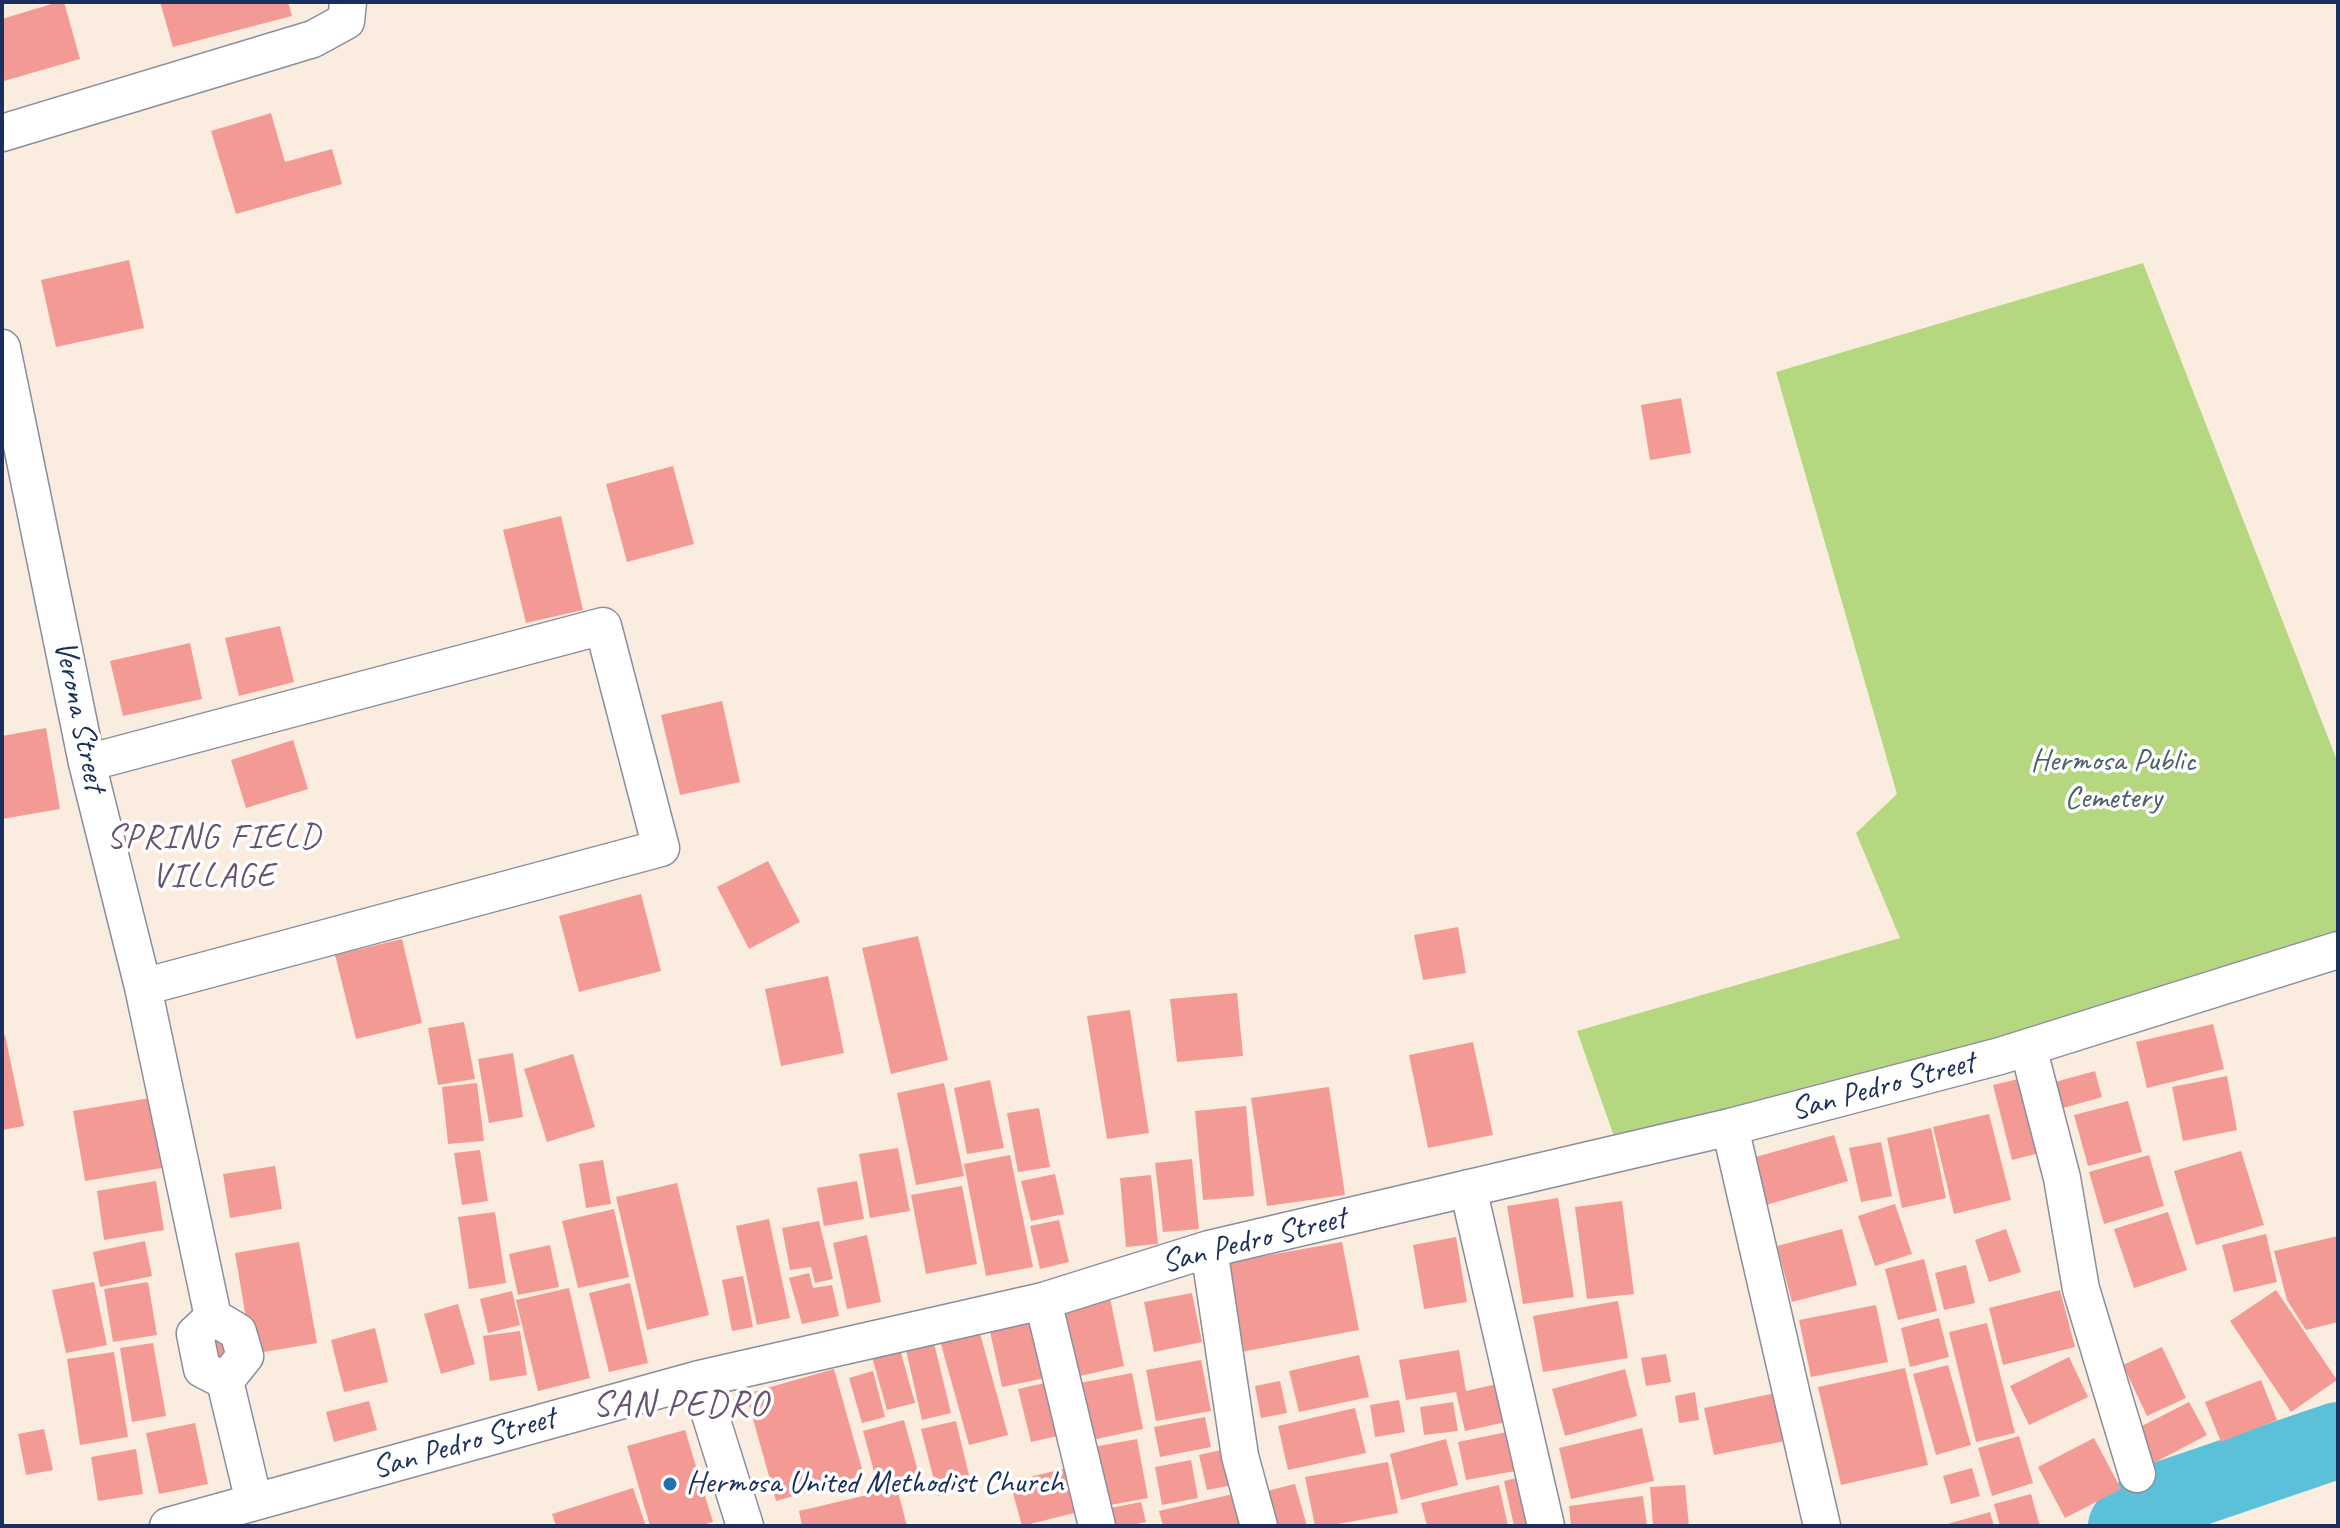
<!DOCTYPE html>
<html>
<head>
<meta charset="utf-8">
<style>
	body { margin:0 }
	#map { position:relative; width:2340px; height:1528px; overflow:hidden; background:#faeddf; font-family:Caveat,sans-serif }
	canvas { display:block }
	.frame { position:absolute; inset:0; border:4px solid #1b2f5e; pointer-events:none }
</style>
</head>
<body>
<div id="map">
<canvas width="2340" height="1528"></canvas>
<div class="frame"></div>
</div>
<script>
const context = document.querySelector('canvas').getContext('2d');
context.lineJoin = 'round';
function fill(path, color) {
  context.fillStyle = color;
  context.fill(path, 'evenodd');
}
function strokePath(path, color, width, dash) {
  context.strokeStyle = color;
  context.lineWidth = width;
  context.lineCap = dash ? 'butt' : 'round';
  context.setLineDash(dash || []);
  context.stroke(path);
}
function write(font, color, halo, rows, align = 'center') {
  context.font = font + ' Caveat,sans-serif';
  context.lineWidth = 7;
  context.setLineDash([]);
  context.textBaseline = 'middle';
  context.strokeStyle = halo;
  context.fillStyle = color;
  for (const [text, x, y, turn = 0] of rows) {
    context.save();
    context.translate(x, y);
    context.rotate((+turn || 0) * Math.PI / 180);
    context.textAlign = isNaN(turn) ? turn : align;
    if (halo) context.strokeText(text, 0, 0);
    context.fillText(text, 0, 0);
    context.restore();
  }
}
const green = new Path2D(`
	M2143 263 2338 763V938L2095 1013 1616 1142 1577 1031 1900 938 1856 833 1897 794 1776 372Z`);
const river = new Path2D(`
	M2126 1526 2153 1503 2338 1440`);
const building = new Path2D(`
	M58 2H64L80 59 4 81 2 73V19Z
	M160 2H288L292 16 173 47Z
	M271 113 285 162 332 149 342 184 236 214 211 131Z
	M129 260 144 328 56 347 41 280Z
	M1681 398 1691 453 1650 460 1641 405Z
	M673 466 694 544 627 562 606 484Z
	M561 516 583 610 526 623 503 530Z
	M280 626 294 682 239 696 225 638Z
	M190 643 202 699 123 716 110 661Z
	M722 701 740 782 680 795 661 715Z
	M46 728 60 809 2 819V736Z
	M293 740 308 789 246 808 231 760Z
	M768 861 800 922 749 949 717 887Z
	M641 894 661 971 579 992 559 916Z
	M1458 927 1466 973 1423 980 1414 935Z
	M918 936 948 1060 891 1074 862 948Z
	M402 939 422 1023 356 1039 335 955Z
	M828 976 844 1053 781 1066 765 989Z
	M1237 993 1243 1056 1177 1062 1170 999Z
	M1130 1010 1149 1133 1107 1139 1087 1016Z
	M464 1022 475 1079 438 1085 428 1028Z
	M2213 1024 2224 1069 2147 1088 2136 1042Z
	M5 1035 24 1126 2 1130V1036Z
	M1473 1042 1493 1135 1428 1148 1409 1055Z
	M513 1053 523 1117 489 1123 478 1059Z
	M573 1054 595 1127 547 1142 524 1069Z
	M2095 1071 2102 1097 2056 1110 2048 1084Z
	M2031 1076 2051 1150 2012 1160 1993 1085Z
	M2227 1076 2237 1130 2183 1141 2172 1087Z
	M990 1080 1004 1148 967 1154 954 1088Z
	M477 1083 484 1141 448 1144 442 1087Z
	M944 1083 964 1176 916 1185 897 1093Z
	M1329 1087 1345 1195 1267 1206 1251 1098Z
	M156 1097 168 1167 85 1181 73 1111Z
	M2128 1101 2142 1152 2088 1166 2074 1115Z
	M1246 1106 1254 1196 1203 1200 1195 1111Z
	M1039 1108 1050 1167 1018 1172 1007 1113Z
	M1989 1114 2011 1200 1954 1214 1933 1127Z
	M1931 1128 1946 1198 1902 1208 1887 1138Z
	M1834 1135 1848 1181 1766 1205 1752 1158Z
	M1881 1142 1892 1196 1861 1202 1849 1148Z
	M898 1148 910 1211 870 1218 859 1154Z
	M480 1150 488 1201 462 1205 454 1153Z
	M2241 1151 2264 1225 2196 1245 2174 1171Z
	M1010 1155 1033 1267 986 1276 964 1164Z
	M2149 1155 2164 1206 2104 1224 2089 1172Z
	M1192 1159 1199 1229 1163 1232 1155 1163Z
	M603 1160 611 1204 586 1208 579 1164Z
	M275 1166 282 1209 230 1218 223 1174Z
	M1055 1174 1064 1214 1031 1221 1021 1181Z
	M1151 1175 1158 1244 1126 1247 1120 1178Z
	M156 1181 164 1230 104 1240 97 1191Z
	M857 1181 864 1219 824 1226 817 1188Z
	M677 1183 709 1315 647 1330 616 1197Z
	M962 1186 977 1264 926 1274 911 1195Z
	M1558 1198 1574 1297 1523 1304 1507 1206Z
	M1622 1201 1634 1294 1587 1299 1575 1207Z
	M1895 1204 1912 1254 1875 1266 1858 1216Z
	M614 1209 629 1277 578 1288 562 1221Z
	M495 1212 506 1283 469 1289 458 1217Z
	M2168 1212 2187 1270 2134 1288 2114 1229Z
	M769 1219 790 1318 757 1325 736 1226Z
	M1059 1220 1069 1262 1040 1269 1030 1226Z
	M819 1221 833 1279 815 1283 811 1267 790 1270 782 1228Z
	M1842 1229 1857 1285 1792 1302 1777 1246Z
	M2006 1229 2021 1272 1989 1282 1975 1240Z
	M2266 1234 2277 1282 2234 1292 2222 1245Z
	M867 1235 881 1302 847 1309 833 1243Z
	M2338 1236V1322L2306 1330 2287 1300 2274 1251Z
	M1456 1237 1467 1302 1424 1309 1413 1245Z
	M145 1241 152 1276 100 1287 93 1252Z
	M299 1242 317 1343 252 1354 235 1253Z
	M1342 1242 1359 1330 1241 1352 1225 1263Z
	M550 1245 559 1287 518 1295 509 1254Z
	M1924 1259 1937 1311 1898 1320 1885 1269Z
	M1966 1265 1975 1303 1944 1310 1935 1273Z
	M809 1273 813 1288 832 1285 839 1316 802 1324 789 1278Z
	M743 1276 753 1327 732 1331 722 1280Z
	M94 1282 107 1345 66 1353 52 1290Z
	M148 1282 157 1335 113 1342 104 1289Z
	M630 1283 648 1363 609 1372 589 1293Z
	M569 1288 590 1378 538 1391 516 1300Z
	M2060 1290 2075 1347 2003 1365 1989 1308Z
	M2276 1290 2337 1380 2291 1412 2230 1321Z
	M512 1291 520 1325 488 1333 480 1299Z
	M1192 1293 1202 1342 1154 1352 1144 1302Z
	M1110 1298 1124 1366 1080 1376 1064 1309Z
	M1618 1301 1628 1358 1543 1372 1533 1316Z
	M458 1304 475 1364 441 1374 424 1314Z
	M1876 1305 1888 1362 1811 1377 1799 1320Z
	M1039 1317 1051 1377 1002 1387 989 1327Z
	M1939 1318 1949 1357 1910 1367 1901 1328Z
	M1987 1323 2015 1433 1976 1442 1949 1332Z
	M978 1326 1008 1435 969 1445 939 1337Z
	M375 1328 388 1382 344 1392 331 1340Z
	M520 1331 527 1375 490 1381 483 1336Z
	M224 1332 230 1361 211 1364 205 1336Z
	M933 1339 951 1413 922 1420 905 1346Z
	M898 1342 915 1403 887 1410 870 1350Z
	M153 1343 166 1416 132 1422 120 1348Z
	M2162 1347 2186 1398 2147 1416 2123 1365Z
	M1459 1350 1466 1391 1497 1384 1506 1422 1465 1431 1456 1392 1406 1400 1399 1360Z
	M114 1352 128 1437 80 1445 67 1359Z
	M1666 1354 1671 1382 1646 1386 1641 1358Z
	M1359 1355 1369 1397 1299 1412 1289 1371Z
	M2069 1357 2088 1397 2029 1425 2010 1386Z
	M1201 1360 1211 1411 1156 1421 1146 1370Z
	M1948 1365 1971 1445 1936 1455 1913 1374Z
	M1905 1368 1928 1465 1841 1485 1818 1387Z
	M834 1369 864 1476 776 1501 746 1394Z
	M1625 1369 1637 1416 1565 1436 1552 1389Z
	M873 1371 885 1417 862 1423 849 1378Z
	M1132 1373 1143 1429 1092 1440 1080 1383Z
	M2261 1380 2277 1420 2221 1442 2205 1402Z
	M1054 1381 1066 1434 1031 1442 1018 1389Z
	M1280 1381 1287 1413 1261 1418 1255 1386Z
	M1785 1391 1795 1439 1714 1455 1704 1408Z
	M1695 1392 1699 1420 1679 1423 1675 1396Z
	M1399 1400 1405 1432 1375 1437 1370 1405Z
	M369 1401 377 1430 334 1442 326 1412Z
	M1453 1402 1458 1431 1424 1435 1420 1407Z
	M2189 1402 2207 1435 2150 1465 2132 1431Z
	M1355 1408 1366 1453 1288 1470 1278 1426Z
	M1205 1417 1211 1447 1160 1457 1154 1427Z
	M904 1420 920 1479 879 1490 863 1431Z
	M956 1421 972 1488 938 1496 921 1429Z
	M195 1423 208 1484 159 1494 146 1433Z
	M1642 1428 1654 1481 1571 1499 1559 1448Z
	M44 1429 53 1470 26 1475 18 1434Z
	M685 1430 713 1522 699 1526H650L627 1446Z
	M1507 1432 1515 1471 1466 1480 1458 1442Z
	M2019 1436 2033 1483 1992 1496 1978 1448Z
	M2094 1438 2121 1489 2065 1518 2038 1467Z
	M1137 1439 1148 1498 1105 1506 1093 1447Z
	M1446 1439 1458 1485 1401 1500 1390 1454Z
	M136 1449 143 1494 98 1501 91 1457Z
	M1225 1449 1233 1485 1207 1490 1199 1455Z
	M1191 1460 1198 1498 1162 1505 1155 1467Z
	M1388 1462 1398 1513 1327 1526H1315L1305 1477Z
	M1066 1468 1078 1512 1022 1526 1010 1482Z
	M1972 1468 1980 1496 1951 1504 1943 1476Z
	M1525 1476 1536 1522 1514 1526 1504 1481Z
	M1295 1484 1307 1526H1276L1267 1491Z
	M1499 1485 1508 1526H1427L1421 1503Z
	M1685 1485 1689 1526H1653L1650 1487Z
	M633 1488 646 1526H556L552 1514Z
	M897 1488 907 1526H802L799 1511Z
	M1233 1494 1241 1526H1163L1159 1511Z
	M2031 1494 2040 1526H2000L1994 1504Z
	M1643 1496 1647 1526H1571L1569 1506Z
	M1141 1502 1146 1522 1128 1526H1109L1105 1509Z
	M1990 1512 1994 1526H1944V1525Z`);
const street = new Path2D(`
	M2 133 313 39 346 21 348 2
	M2 348 87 763 143 987 213 1317 238 1332 245 1356 225 1381
	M87 763 603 626 661 848 143 987
	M2028 1047 2062 1178 2081 1289 2137 1474
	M1730 1127 1822 1526
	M1468 1188 1546 1526
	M1209 1249 1240 1456 1259 1526
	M1043 1301 1097 1526
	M213 1317 195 1334 202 1369 225 1381 254 1502
	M699 1379 745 1526
	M168 1526 699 1379 1043 1301 1209 1249 1730 1127 2000 1056 2338 950`);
const markers = [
	[670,1484,8,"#1f6fb2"]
];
const streetNames = [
	["Verona Street",79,716,78],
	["San Pedro Street",1883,1087,-15],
	["San Pedro Street",1254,1241,-14],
	["San Pedro Street",464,1444,-16]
];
const parkNames = [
	["Hermosa Public",2113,762],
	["Cemetery",2113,799]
];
const poiNames = [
	["Hermosa United Methodist Church",686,1484]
];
const neighbourhoodNames = [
	["SPRING FIELD",214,838],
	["VILLAGE",214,877]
];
const quarterNames = [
	["SAN PEDRO",681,1406]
];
fill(green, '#b4d780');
strokePath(river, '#5ac1d8', 76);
fill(building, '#f39a95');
strokePath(street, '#8a8e9e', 39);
strokePath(street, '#fff', 36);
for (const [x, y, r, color] of markers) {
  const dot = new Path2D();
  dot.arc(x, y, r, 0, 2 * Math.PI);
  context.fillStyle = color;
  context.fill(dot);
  strokePath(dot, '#fff', 3);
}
write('32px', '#1b2f5e', '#fff', streetNames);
write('32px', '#496168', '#fff', parkNames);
write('32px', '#1b2f5e', '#fff', poiNames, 'left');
context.letterSpacing = '2px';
write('34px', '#675471', '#fff', neighbourhoodNames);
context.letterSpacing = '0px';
context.letterSpacing = '2px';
write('36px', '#675471', '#fff', quarterNames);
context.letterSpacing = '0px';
</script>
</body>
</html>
